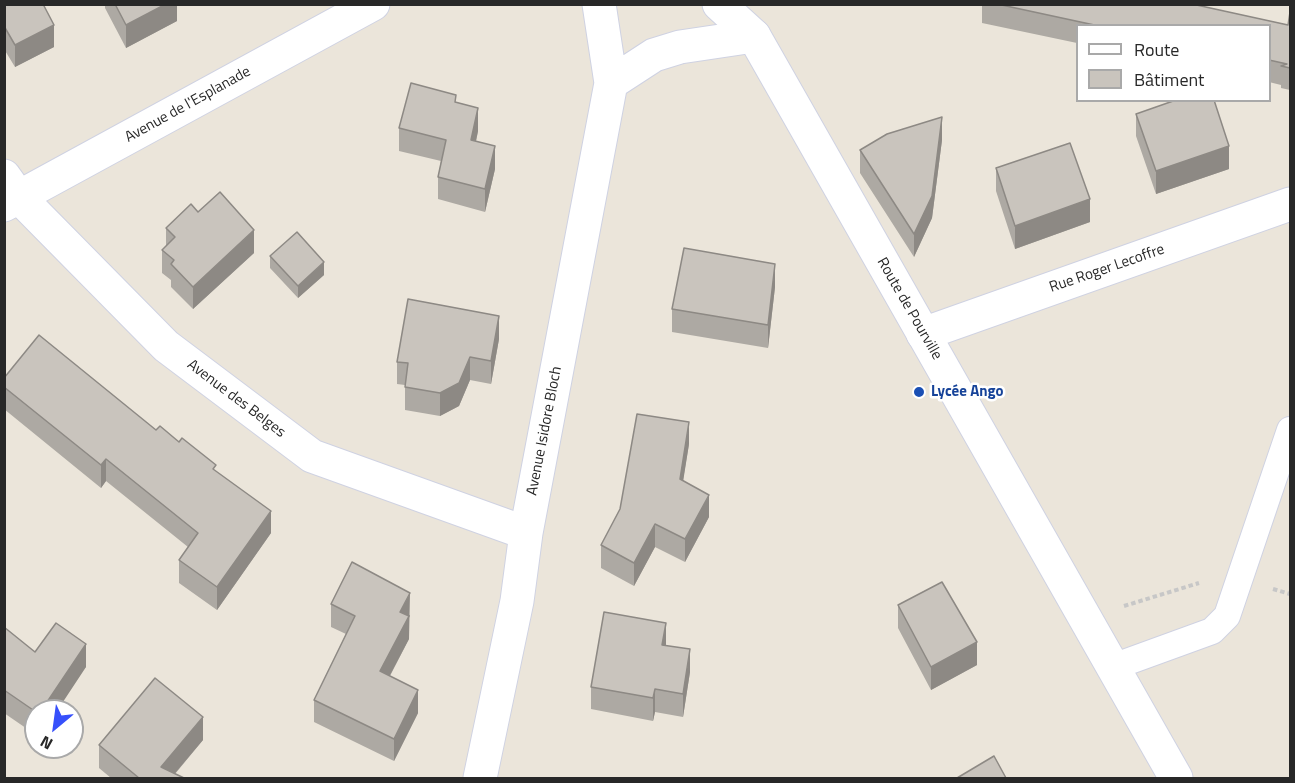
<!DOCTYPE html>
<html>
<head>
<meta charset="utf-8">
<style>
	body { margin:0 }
	#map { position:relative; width:1295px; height:783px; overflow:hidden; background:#ebe5da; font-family:"Titillium Web",sans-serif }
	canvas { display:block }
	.frame { position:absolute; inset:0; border:6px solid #282828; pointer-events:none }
	.legend { position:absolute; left:1076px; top:24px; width:195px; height:78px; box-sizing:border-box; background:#fff; border:2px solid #a9a9a9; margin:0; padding:8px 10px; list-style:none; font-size:18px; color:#282828 }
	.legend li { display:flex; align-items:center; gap:12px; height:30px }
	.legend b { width:30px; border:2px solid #a9a9a9 }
	.north { position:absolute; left:24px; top:699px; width:60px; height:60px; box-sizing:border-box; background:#fff; border:2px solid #a9a9a9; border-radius:50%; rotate:209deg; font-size:16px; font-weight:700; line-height:24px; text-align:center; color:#282828 }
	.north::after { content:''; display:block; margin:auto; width:21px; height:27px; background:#3750fb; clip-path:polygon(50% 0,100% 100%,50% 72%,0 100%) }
</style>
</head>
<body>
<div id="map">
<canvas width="1295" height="783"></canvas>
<div class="frame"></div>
<ul class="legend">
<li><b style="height:8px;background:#fff"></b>Route</li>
<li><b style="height:16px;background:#c9c4bd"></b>Bâtiment</li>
</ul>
<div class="north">N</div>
</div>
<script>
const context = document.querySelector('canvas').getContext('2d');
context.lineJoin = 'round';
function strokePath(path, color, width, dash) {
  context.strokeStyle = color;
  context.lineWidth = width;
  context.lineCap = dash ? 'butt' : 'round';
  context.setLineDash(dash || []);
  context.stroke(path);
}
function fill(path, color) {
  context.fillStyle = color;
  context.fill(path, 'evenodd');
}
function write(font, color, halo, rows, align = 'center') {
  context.font = font + ' "Titillium Web",sans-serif';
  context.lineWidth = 5;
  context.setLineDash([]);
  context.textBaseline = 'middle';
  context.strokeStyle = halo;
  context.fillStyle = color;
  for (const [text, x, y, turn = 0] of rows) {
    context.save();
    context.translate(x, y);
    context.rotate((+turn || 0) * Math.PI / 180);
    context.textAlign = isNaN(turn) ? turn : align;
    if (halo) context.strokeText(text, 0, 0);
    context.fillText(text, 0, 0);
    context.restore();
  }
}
const path = new Path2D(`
	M1273 589 1290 594
	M1124 606 1199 583`);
const lane = new Path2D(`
	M1113 667 1212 631 1227 616 1290 430`);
const street = new Path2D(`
	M611 83 654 55 680 47 754 36
	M4 176 19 197 166 346 312 456 526 533
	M4 205 373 4
	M923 334 1290 204
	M480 778 517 601 526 533 611 83 599 4`);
const secondary = new Path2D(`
	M719 4 754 36 1176 778`);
const wall = new Path2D(`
	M4 4 54 47 15 67 4 49Z
	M105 4H177V21L126 48 105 8Z
	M982 4H1192L1288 25 1290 12V90L1281 88V85L1269 82V26H1077V43L982 23Z
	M456 103 478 131 476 142 495 169 485 212 438 199V177L441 161 399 151V128Z
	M1136 114 1229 169 1156 194 1136 136Z
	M942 140 932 218 914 257 860 173V150Z
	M996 168 1090 222 1015 249 996 191Z
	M198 212 254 253 193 309 171 287V280L162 273V250L166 246V228Z
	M270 256 324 275 298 298 270 268Z
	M775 287 768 348 672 332V309Z
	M499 339 491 384 470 380 459 406 440 416 405 410V385L397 384V362Z
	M4 378 156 430 216 471 271 533 217 610 179 583V560L188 547 106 481 101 488 4 409Z
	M689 444 683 480 709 517 685 562 655 547 634 586 601 568V545Z
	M331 604 410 615 409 618V639L390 676 418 713 394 761 314 722V700L346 634 331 627Z
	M898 605 977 665 931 690 898 628Z
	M4 627 35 652 86 667 36 711V735L4 713Z
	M666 645 690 672 683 717 655 712 653 721 591 709V687Z
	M203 740 175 774 184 778H111L99 768V745Z`);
const shadedWall = new Path2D(`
	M166 4H177V21L126 48V25Z
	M54 25V47L15 67V45Z
	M478 108V131L471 163V140Z
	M942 117V140L932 218 914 257V234Z
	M495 146V169L485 212V189Z
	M1229 146V169L1156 194V171Z
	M1090 199V222L1015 249V226Z
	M254 230V253L193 309V287Z
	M324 262V275L298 298V286Z
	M775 264V287L768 348V325Z
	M499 316V339L491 384V361Z
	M470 357V380L459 406 440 416V393Z
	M689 422V444L680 501V479Z
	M106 459V481L101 488V465Z
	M709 495V517L685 562V539Z
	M271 511V533L217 610V587Z
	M655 524V547L634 586V563Z
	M410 593 409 639 380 694V671L400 612Z
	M666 623V645H662Z
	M977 642V665L931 690V667Z
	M86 644V667L57 711H41Z
	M690 649V672L683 717V694Z
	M655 689V712L653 721V698Z
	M418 690V713L394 761V739Z
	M203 717V740L171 778 161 767Z`);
const building = new Path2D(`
	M4 4H43L54 25 15 45 4 26Z
	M115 4H166L126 25Z
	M997 4H1192L1288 25 1290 12V68L1281 66 1287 64 1269 60V26H1099Z
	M411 83 456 95 455 102 478 108 471 140 495 146 485 189 438 177 446 140 399 128Z
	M1176 100H1214L1229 146 1156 171 1136 114Z
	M942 117 932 196 914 234 860 150 887 134Z
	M1070 143 1090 199 1015 226 996 168Z
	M220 192 254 230 193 287 171 264 174 260 162 250 175 237 166 228 191 204 198 212Z
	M297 232 324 262 298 286 270 256Z
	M684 248 775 264 768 325 672 309Z
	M408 299 499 316 491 361 470 357 459 383 440 393 405 387 408 363 397 362Z
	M39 335 156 430 160 426 179 442 182 438 216 465 213 469 271 511 217 587 179 560 198 533 106 459 101 465 4 387V378Z
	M637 414 689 422 680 479 709 495 685 539 655 524 634 563 601 545 620 509Z
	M352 562 410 593 400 612 409 616 380 671 418 690 394 739 314 700 355 616 331 604Z
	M942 582 977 642 931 667 898 605Z
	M604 612 666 623 662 645 690 649 683 694 655 689 653 698 591 687Z
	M56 623 86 644 41 711H36V712L4 690V627L35 652Z
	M155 678 203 717 161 767 184 778H139L99 745Z
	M994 756 1006 778H957Z`);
const markers = [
	[919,392,6,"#1a4fb4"]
];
const streetNames = [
	["Avenue de l'Esplanade",188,105,-29],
	["Rue Roger Lecoffre",1107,269,-19],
	["Route de Pourville",909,309,60],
	["Avenue des Belges",236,399,37],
	["Avenue Isidore Bloch",545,431,-79]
];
const transitNames = [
	["Lycée Ango",931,392]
];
strokePath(lane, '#cfd2e2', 28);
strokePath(street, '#cfd2e2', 35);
strokePath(secondary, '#cfd2e2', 35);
strokePath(path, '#c7c7c7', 4, [4.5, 3]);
strokePath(lane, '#fff', 26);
strokePath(street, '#fff', 33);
strokePath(secondary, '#fff', 33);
fill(wall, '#ada9a3');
fill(shadedWall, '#8d8984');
fill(building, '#c9c4bd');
strokePath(building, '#8d8984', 1.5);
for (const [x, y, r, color] of markers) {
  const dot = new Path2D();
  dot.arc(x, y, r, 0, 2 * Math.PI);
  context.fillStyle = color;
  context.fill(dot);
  strokePath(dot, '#fff', 2);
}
write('15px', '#282828', '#fff', streetNames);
write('bold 15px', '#164399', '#fff', transitNames, 'left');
</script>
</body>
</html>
